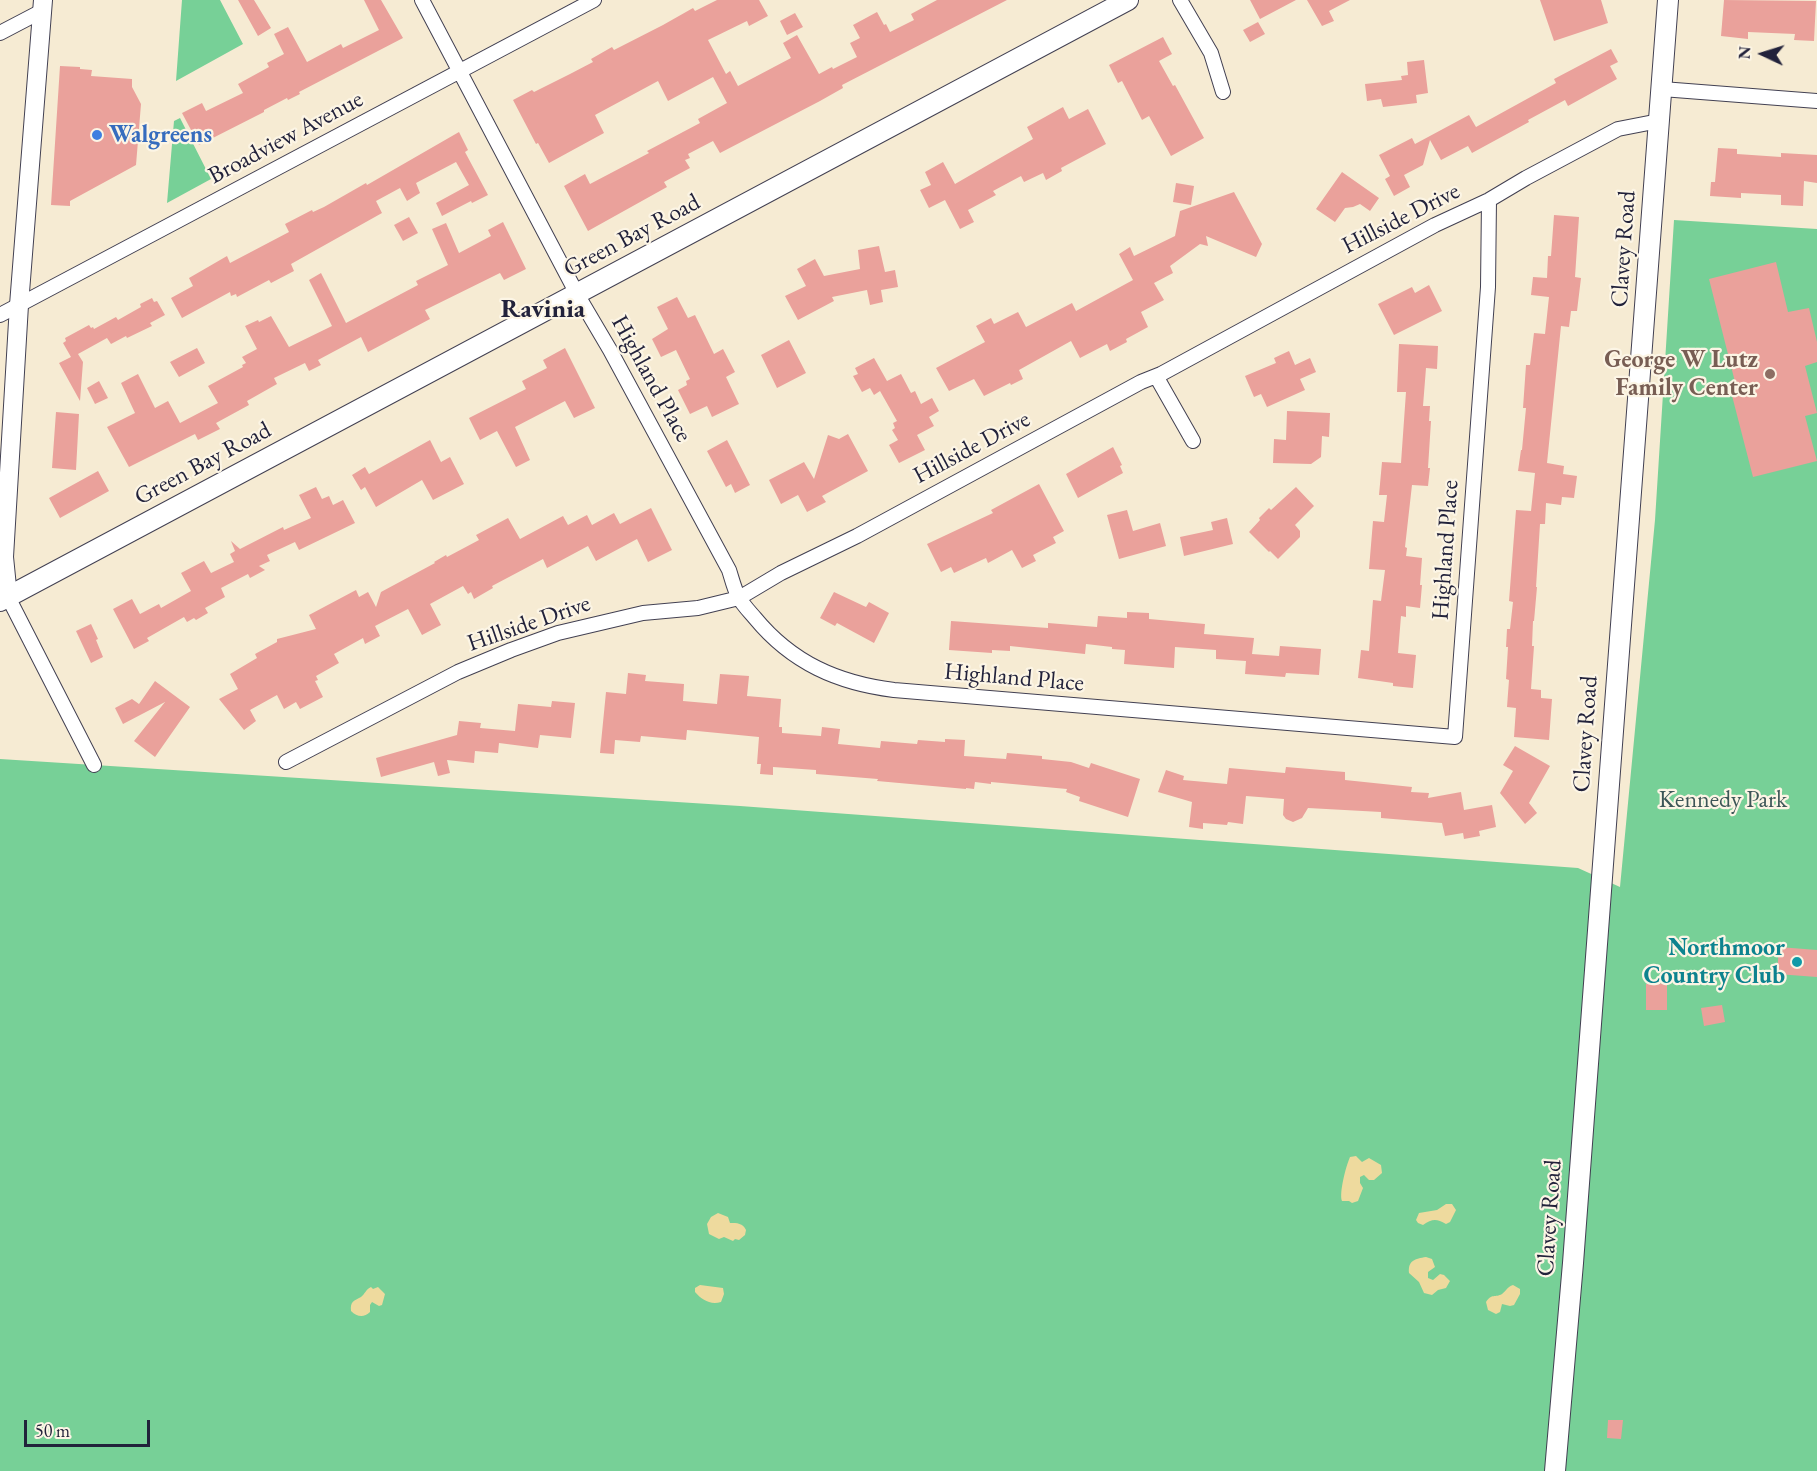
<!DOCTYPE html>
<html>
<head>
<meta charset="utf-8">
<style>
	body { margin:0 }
	#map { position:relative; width:1817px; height:1471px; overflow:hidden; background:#f6ebd3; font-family:"EB Garamond",serif }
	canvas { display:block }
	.north { position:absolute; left:1733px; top:24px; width:60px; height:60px; -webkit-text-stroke:4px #fcf5e5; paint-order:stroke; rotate:274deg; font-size:16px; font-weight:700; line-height:24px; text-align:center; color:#22223b }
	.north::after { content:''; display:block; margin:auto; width:21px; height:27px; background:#22223b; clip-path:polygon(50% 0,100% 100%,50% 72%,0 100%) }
	.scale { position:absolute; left:24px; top:1420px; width:126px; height:27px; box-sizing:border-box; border:3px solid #22223b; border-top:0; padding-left:8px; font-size:18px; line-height:21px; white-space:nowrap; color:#22223b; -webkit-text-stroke:4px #fcf5e5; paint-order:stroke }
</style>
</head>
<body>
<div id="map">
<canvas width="1817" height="1471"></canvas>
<div class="north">N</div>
<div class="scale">50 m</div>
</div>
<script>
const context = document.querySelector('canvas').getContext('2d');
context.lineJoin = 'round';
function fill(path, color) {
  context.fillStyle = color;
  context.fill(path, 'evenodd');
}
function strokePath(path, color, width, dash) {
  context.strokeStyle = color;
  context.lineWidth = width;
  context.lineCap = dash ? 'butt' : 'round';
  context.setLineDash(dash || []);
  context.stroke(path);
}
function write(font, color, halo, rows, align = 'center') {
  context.font = font + ' "EB Garamond",serif';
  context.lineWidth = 4.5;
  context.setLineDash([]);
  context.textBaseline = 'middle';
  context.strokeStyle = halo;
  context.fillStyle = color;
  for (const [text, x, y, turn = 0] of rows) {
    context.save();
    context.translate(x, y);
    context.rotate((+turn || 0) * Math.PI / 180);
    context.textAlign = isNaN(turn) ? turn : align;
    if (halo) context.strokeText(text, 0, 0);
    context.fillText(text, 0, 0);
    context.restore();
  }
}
const green = new Path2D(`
	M182 0H220L243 44 176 81Z
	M180 118 211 179 167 203 174 121Z
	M1674 220 1817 229V1471H0V759L740 806 1578 868 1620 887 1655 520Z`);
const sand = new Path2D(`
	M1356 1156 1362 1162 1369 1158 1381 1165 1382 1173 1374 1180H1369L1364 1175 1360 1177V1183L1363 1188 1358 1201 1352 1203 1349 1201H1342C1339 1193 1346 1166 1350 1157Z
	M1446 1204H1452L1456 1210 1450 1222 1446 1224C1436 1218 1432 1219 1423 1225L1418 1223 1416 1220 1419 1213 1437 1210Z
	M718 1213 728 1217 730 1223C737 1223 743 1223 746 1230L745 1235 739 1240 735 1239 733 1241 724 1237 719 1239 709 1234 707 1224 711 1217Z
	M1426 1257 1432 1259 1435 1267 1428 1272V1278L1433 1280 1440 1274 1444 1275 1450 1281 1446 1288 1438 1290 1432 1295 1424 1293 1419 1282 1409 1273C1408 1260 1415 1259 1426 1257Z
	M700 1285 723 1288 724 1294 721 1302C710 1305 702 1300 695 1292V1288Z
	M1513 1285 1520 1289V1294L1514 1305 1510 1306 1502 1304 1500 1312 1496 1314 1488 1310 1486 1302C1492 1293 1495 1298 1502 1294 1507 1290 1507 1287 1513 1285Z
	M371 1287 373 1289 378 1287 385 1294 382 1305 379 1306 372 1302 370 1305V1312C364 1318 357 1317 351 1311 350 1301 354 1301 361 1297 365 1294 366 1289 371 1287Z`);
const building = new Path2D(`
	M238 0H254L271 28 258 36Z
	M364 0H381L403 38 299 92 300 94 288 100 287 98 264 110V112L199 145 182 113 202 103 206 111 243 93 238 84 269 67 267 63 284 54 274 34 288 27 307 62 341 44 343 48 379 30Z
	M717 0H759L768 16 749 26 747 21 708 40 726 74 730 71 738 86 791 58 783 43 797 35 819 74 832 67 833 69 857 57 850 43 860 38 853 25 877 12 884 25 886 24 890 32 914 20 911 14 937 0H1007L842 85 843 88 820 101 720 153 713 141 688 154 690 158 685 160 690 168 664 182 667 187 588 231 564 186 585 174 590 184 649 153 647 151 700 123 698 119 727 103 713 77 668 101 658 81 595 115 604 133 549 163 538 143 536 144 513 100 532 90 534 92 570 74 593 62 591 59 612 47 614 50 663 25 693 8 695 11Z
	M1250 0H1296L1260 19Z
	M1307 0H1350L1329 11 1334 21 1322 26Z
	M1540 0H1601L1608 23 1554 41Z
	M1724 0 1816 1 1814 41 1794 40 1795 34 1748 32V39L1721 36Z
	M795 13 803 27 787 35 780 21Z
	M1258 22 1265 34 1250 42 1243 30Z
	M1163 37 1172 54 1159 61 1173 86 1175 85 1204 138 1171 156 1149 116 1142 120 1122 81 1118 83 1109 65Z
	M1611 49 1618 62 1610 66 1617 79 1568 106 1565 100 1528 120 1529 122 1472 153 1468 146 1441 160 1430 140 1423 165 1404 175 1410 187 1394 196 1385 179 1390 176 1379 155 1412 138 1415 144 1469 115 1476 127 1556 83 1554 79Z
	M1424 60 1428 93 1416 95 1417 103 1383 107 1381 99 1367 101 1365 84 1402 80 1401 76 1408 75 1407 62Z
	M60 66 80 67V69L92 70 91 76 132 79V87L141 104 136 165 70 201V206L51 205Z
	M1063 107 1069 119 1088 109 1106 144 1061 168 1062 171 1046 180 1043 173 1024 182 1021 176 993 191 996 195 968 210 974 222 960 229 945 200 929 208 920 190 931 185 925 172 943 162 955 184 1033 139 1027 127Z
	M459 132 468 150 465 152 488 195 472 203 471 201 442 216 436 203 469 185 456 162 416 183 420 193 407 201 400 188 376 201 382 213 291 264 294 271 271 283 269 280 237 297 236 294 231 296 230 292 182 318 171 298 193 286 189 278 227 256 230 263 289 232 285 224 312 210 313 212 324 207 366 183 367 185Z
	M1718 148 1737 149V154L1781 157V153L1817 155V183L1804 181 1803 206 1781 205V195L1741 193V198L1710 196 1711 182H1715Z
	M1342 172 1379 198 1370 211 1360 204 1353 207 1345 208 1335 222 1316 209Z
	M1176 183 1194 186 1191 205 1173 202Z
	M1234 192 1262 244 1256 257 1206 236 1208 246 1200 244 1170 266 1173 273 1154 283 1164 300 1141 312 1148 327 1126 339 1127 342 1110 351 1107 344 1080 358 1071 341 1019 370 1023 379 1011 385 1010 383 984 396 974 379 949 391 936 368 985 342 976 326 991 318 994 324 1018 312 1026 327 1072 303 1076 311 1133 280 1119 254 1130 247 1134 256 1175 236 1180 211Z
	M1554 215 1579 217 1575 277 1581 278 1577 311H1571L1569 327 1561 326 1547 463 1564 466 1563 474 1577 476 1574 498 1562 497 1561 505 1546 503 1545 524H1540L1536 587H1537L1534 621H1533L1532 646H1534L1531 689 1541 690V698L1552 699 1549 740 1514 737 1516 708 1507 707 1509 680 1506 679 1508 647H1506L1507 629H1510L1513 602 1509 601 1516 510 1531 511 1535 473 1518 471 1521 450H1522L1526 408H1523L1526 365H1530L1534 333 1545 334 1549 297 1531 295 1533 277 1547 278 1548 256H1551Z
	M409 217 418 233 403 241 394 225Z
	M503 222 526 269 504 280 500 273 425 310 430 319 368 352 361 337 318 360 321 365 309 371 305 363 274 378 277 384 247 401 249 405 216 423 220 429 198 440 195 434 129 467 107 427 135 413 121 383 138 374 155 408 168 401 180 423 218 403 208 386 243 367 242 365 246 363 242 357 257 349 245 326 258 320 259 322 271 316 289 347 332 326 309 280 321 273 346 323 418 285 416 281 448 265 432 229 446 223 459 253 491 236 488 230Z
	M879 246 885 272 895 270 898 287 881 290 883 302 870 305 867 290 832 297 834 301 798 320 785 296 806 286 797 269 815 259 824 276 860 269 858 250Z
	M1776 262 1788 312 1809 308 1817 342V362L1805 366 1817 413 1805 416 1817 461 1753 477 1729 384 1735 382 1709 279Z
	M1429 285 1442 311 1394 335 1378 304 1412 287 1415 293Z
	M677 297 688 318 695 315 714 354 723 349 735 372 726 377 739 404 712 417 707 406 690 414 678 390 687 385 686 381 690 379 676 350 661 357 652 339 668 329 657 307Z
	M152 298 154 302 157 301 165 315 150 323 152 326 127 338 126 336 111 344 107 338 78 354 83 362 80 401 59 363 71 357 63 343 66 341 65 338 89 325 91 328 93 327 94 329 116 317 118 320 141 307 140 304Z
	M789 340 806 373 777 388 761 355Z
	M1399 344 1438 346 1437 369 1426 368 1423 406H1430L1429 421H1431L1428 468H1430L1428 486 1412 485 1405 547 1407 548 1406 556 1422 558 1420 585H1422L1420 608 1406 606V617L1401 616 1398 653 1416 655 1413 688 1393 686V683L1358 678 1361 650 1369 651 1373 600 1381 601 1385 570 1369 569 1373 521 1384 522 1387 495H1379L1382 462 1401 463 1406 392H1397Z
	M197 348 205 363 179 377 170 362Z
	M565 348 595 408 574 418 565 401 515 427 530 460 516 467 497 431 480 440 469 418 526 389 522 381 547 368 543 360Z
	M1289 351 1295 365 1310 358 1316 372 1300 379 1305 390 1267 407 1261 394 1254 397 1245 376 1276 363 1274 358Z
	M874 358 887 381 901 374 911 393 915 391 921 404 932 398 939 411 929 417 934 426 917 435 925 450 899 463 889 445 898 440 892 430 895 428 893 423 897 421 880 391 874 395 870 388 862 392 853 376 858 374 855 368Z
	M99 381 108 398 95 404 87 388Z
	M1287 411 1330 413 1329 437 1322 436 1321 457 1311 464 1273 463 1274 439 1286 440Z
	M56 412 79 414 76 470 52 468Z
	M848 434 868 471 822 496 826 502 807 512 798 495 781 504 769 480 804 462 814 479 828 435 839 439Z
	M430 440 441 462 450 457 464 484 433 500 422 480 376 507 365 487 361 490 352 475 365 467 369 474Z
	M727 440 750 485 735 493 731 484 726 487 707 451Z
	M1113 447 1122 465 1120 466 1123 473 1078 498 1066 474Z
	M98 471 109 491 60 518 49 498Z
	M1039 484 1064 531 1053 537 1056 543 1033 555 1036 561 1022 568 1012 550 988 563 986 558 954 573 951 567 941 572 927 544 993 513 991 510Z
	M316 487 322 499 329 496 333 505 343 500 355 523 299 550 295 542 267 555 270 561 259 566 265 570 250 578 248 574 221 588 225 597 205 608 208 613 196 620 194 618 187 622 184 617 147 638 149 641 134 649 113 609 132 599 140 614 159 604 161 608 191 591 181 573 204 561 211 573 234 562 230 554 235 551 231 541 240 549 283 527 284 530 311 518 299 495Z
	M1296 487 1314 506 1295 525 1300 531V537L1278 559 1270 551 1269 552 1249 532 1260 520 1259 518 1269 508 1271 510Z
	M651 508 672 550 648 562 637 539 596 561 588 546 547 568 543 559 492 586 493 588 474 599 471 592 468 594 463 586 430 604 441 625 422 635 408 609 375 626 380 636 365 644 363 638 334 654 339 663 316 676 318 680 315 681 323 697 300 709 296 702 284 709 277 695 250 710 256 721 244 730 219 699 238 689 230 674 257 658 255 654 277 642V639L316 629 309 615 356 590 359 597 368 592 376 607 381 592 435 563 434 562 446 555 447 557 479 540 476 535 508 518 520 539 563 516 568 525 587 515 592 525 614 513 620 524Z
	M1127 510 1133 531 1160 523 1166 546 1119 559 1107 515Z
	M1227 518 1233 544 1184 556 1180 537 1213 530 1211 522Z
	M834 592 866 607 869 602 889 613 874 643 837 623 835 626 820 618Z
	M1127 612 1149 613V619L1205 624 1204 634 1254 638 1252 654 1279 656 1280 646 1321 649 1319 675 1286 673 1285 677 1245 674 1246 661 1216 659V650L1175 647 1174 668 1124 664 1125 650 1112 649V647L1086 644 1085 654 1010 646V651L992 650V653L949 650 951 621 1048 628V623L1097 627 1098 616 1127 618Z
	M91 624 98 639 96 640 103 657 91 663 76 631Z
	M628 673 646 675 645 681 684 684 683 701 717 704 720 674 749 676 747 696 781 699 779 727H782V733L821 736 822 727 840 729 838 744 880 748 881 741 917 744 918 740 945 742V739L965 740 964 756 1006 759 1007 753 1042 756V759L1071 762 1089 768 1091 763 1140 779 1128 817 1079 801 1080 797 1066 792 1067 789 991 782V784L975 782 974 789 966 788V789L877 781 878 779 816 774V770L773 767V775L760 774 761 764H757L759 737 687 730 686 740 641 736 640 742 615 740 614 754 600 753 606 692 626 694Z
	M155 681 190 707 155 757 134 741 165 702 123 724 115 708 132 699 139 704Z
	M552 701 575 703 571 738 540 735 538 748 499 743 498 753 475 751 474 763 447 760 450 773 438 776 434 762 381 777 376 758 457 735 459 721 481 723 480 728 515 731 518 704 551 707Z
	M1515 746 1550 766 1529 803 1537 813 1525 824 1500 793 1513 771 1503 765Z
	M1286 767 1345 772V780L1412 787 1411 792 1429 793 1428 798 1461 792 1464 810 1492 805 1496 827 1479 831 1480 836 1464 839 1463 833 1445 836 1442 823 1381 818V812L1308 808 1302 818 1293 822 1286 819 1283 815 1284 799 1246 796 1243 824 1228 822 1227 825 1203 823V829L1189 827 1192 802 1158 792 1166 770 1184 776 1183 780 1227 784 1229 768 1285 773Z
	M1779 947 1817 950V977L1777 974Z
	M1667 983V1010H1646V984Z
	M1722 1005 1725 1022 1704 1026 1701 1008Z
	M1608 1420H1623L1621 1439 1607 1438Z`);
const minor = new Path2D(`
	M422 0 577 294 610 350 729 570C732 579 734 588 738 596 742 604 749 611 755 618 792 663 838 683 894 690L1455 737 1488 287 1489 200
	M1180 0 1211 53 1223 92
	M0 33 42 11
	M1662 89 1817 101
	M0 315 594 0
	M1156 376 1193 441
	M8 597 94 765
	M286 762 458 672 511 650 558 633 643 613 698 608 739 598 781 573 857 536 1141 382 1161 374 1435 225 1489 200 1526 178 1618 129 1659 121`);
const tertiary = new Path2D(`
	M8 597 4 557 19 305 43 0`);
const secondary = new Path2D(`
	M0 601 1128 0
	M1555 1471 1573 1263 1668 0`);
const markers = [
	[97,135,6,"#3f7fe0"],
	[1770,374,6,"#8d6e63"],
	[1797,962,6,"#0f9aa8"]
];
const shopNames = [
	["Walgreens",109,135]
];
const streetNames = [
	["Broadview Avenue",286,138,-28],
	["Hillside Drive",1401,219,-27],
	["Green Bay Road",632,236,-28],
	["Clavey Road",1624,249,-86],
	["Highland Place",651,379,61],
	["Hillside Drive",972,448,-28],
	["Green Bay Road",203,464,-28],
	["Highland Place",1446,550,-86],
	["Hillside Drive",529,624,-19],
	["Highland Place",1014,678,5],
	["Clavey Road",1586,734,-86],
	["Clavey Road",1550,1218,-86]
];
const educationNames = [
	["George W Lutz",1758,360],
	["Family Center",1758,388]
];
const parkNames = [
	["Kennedy Park",1723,800]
];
const cultureNames = [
	["Northmoor",1785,948],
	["Country Club",1785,976]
];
const neighbourhoodNames = [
	["Ravinia",543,310]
];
fill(green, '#77d097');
fill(sand, '#eeda9e');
fill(building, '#eaa19b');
strokePath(minor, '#424052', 16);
strokePath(tertiary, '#424052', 20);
strokePath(secondary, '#424052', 22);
strokePath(minor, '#fff', 14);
strokePath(tertiary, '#fff', 18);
strokePath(secondary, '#fff', 20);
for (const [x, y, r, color] of markers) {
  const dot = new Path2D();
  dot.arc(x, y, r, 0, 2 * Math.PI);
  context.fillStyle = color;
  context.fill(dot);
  strokePath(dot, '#fcf5e5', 2);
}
write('bold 24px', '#366cbe', '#fcf5e5', shopNames, 'left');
write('24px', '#22223b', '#fcf5e5', streetNames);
write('bold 24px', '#785e54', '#fcf5e5', educationNames, 'right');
write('24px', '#3c5657', '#fcf5e5', parkNames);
write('bold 24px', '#0d838f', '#fcf5e5', cultureNames, 'right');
write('bold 26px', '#22223b', '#fcf5e5', neighbourhoodNames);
</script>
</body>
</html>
